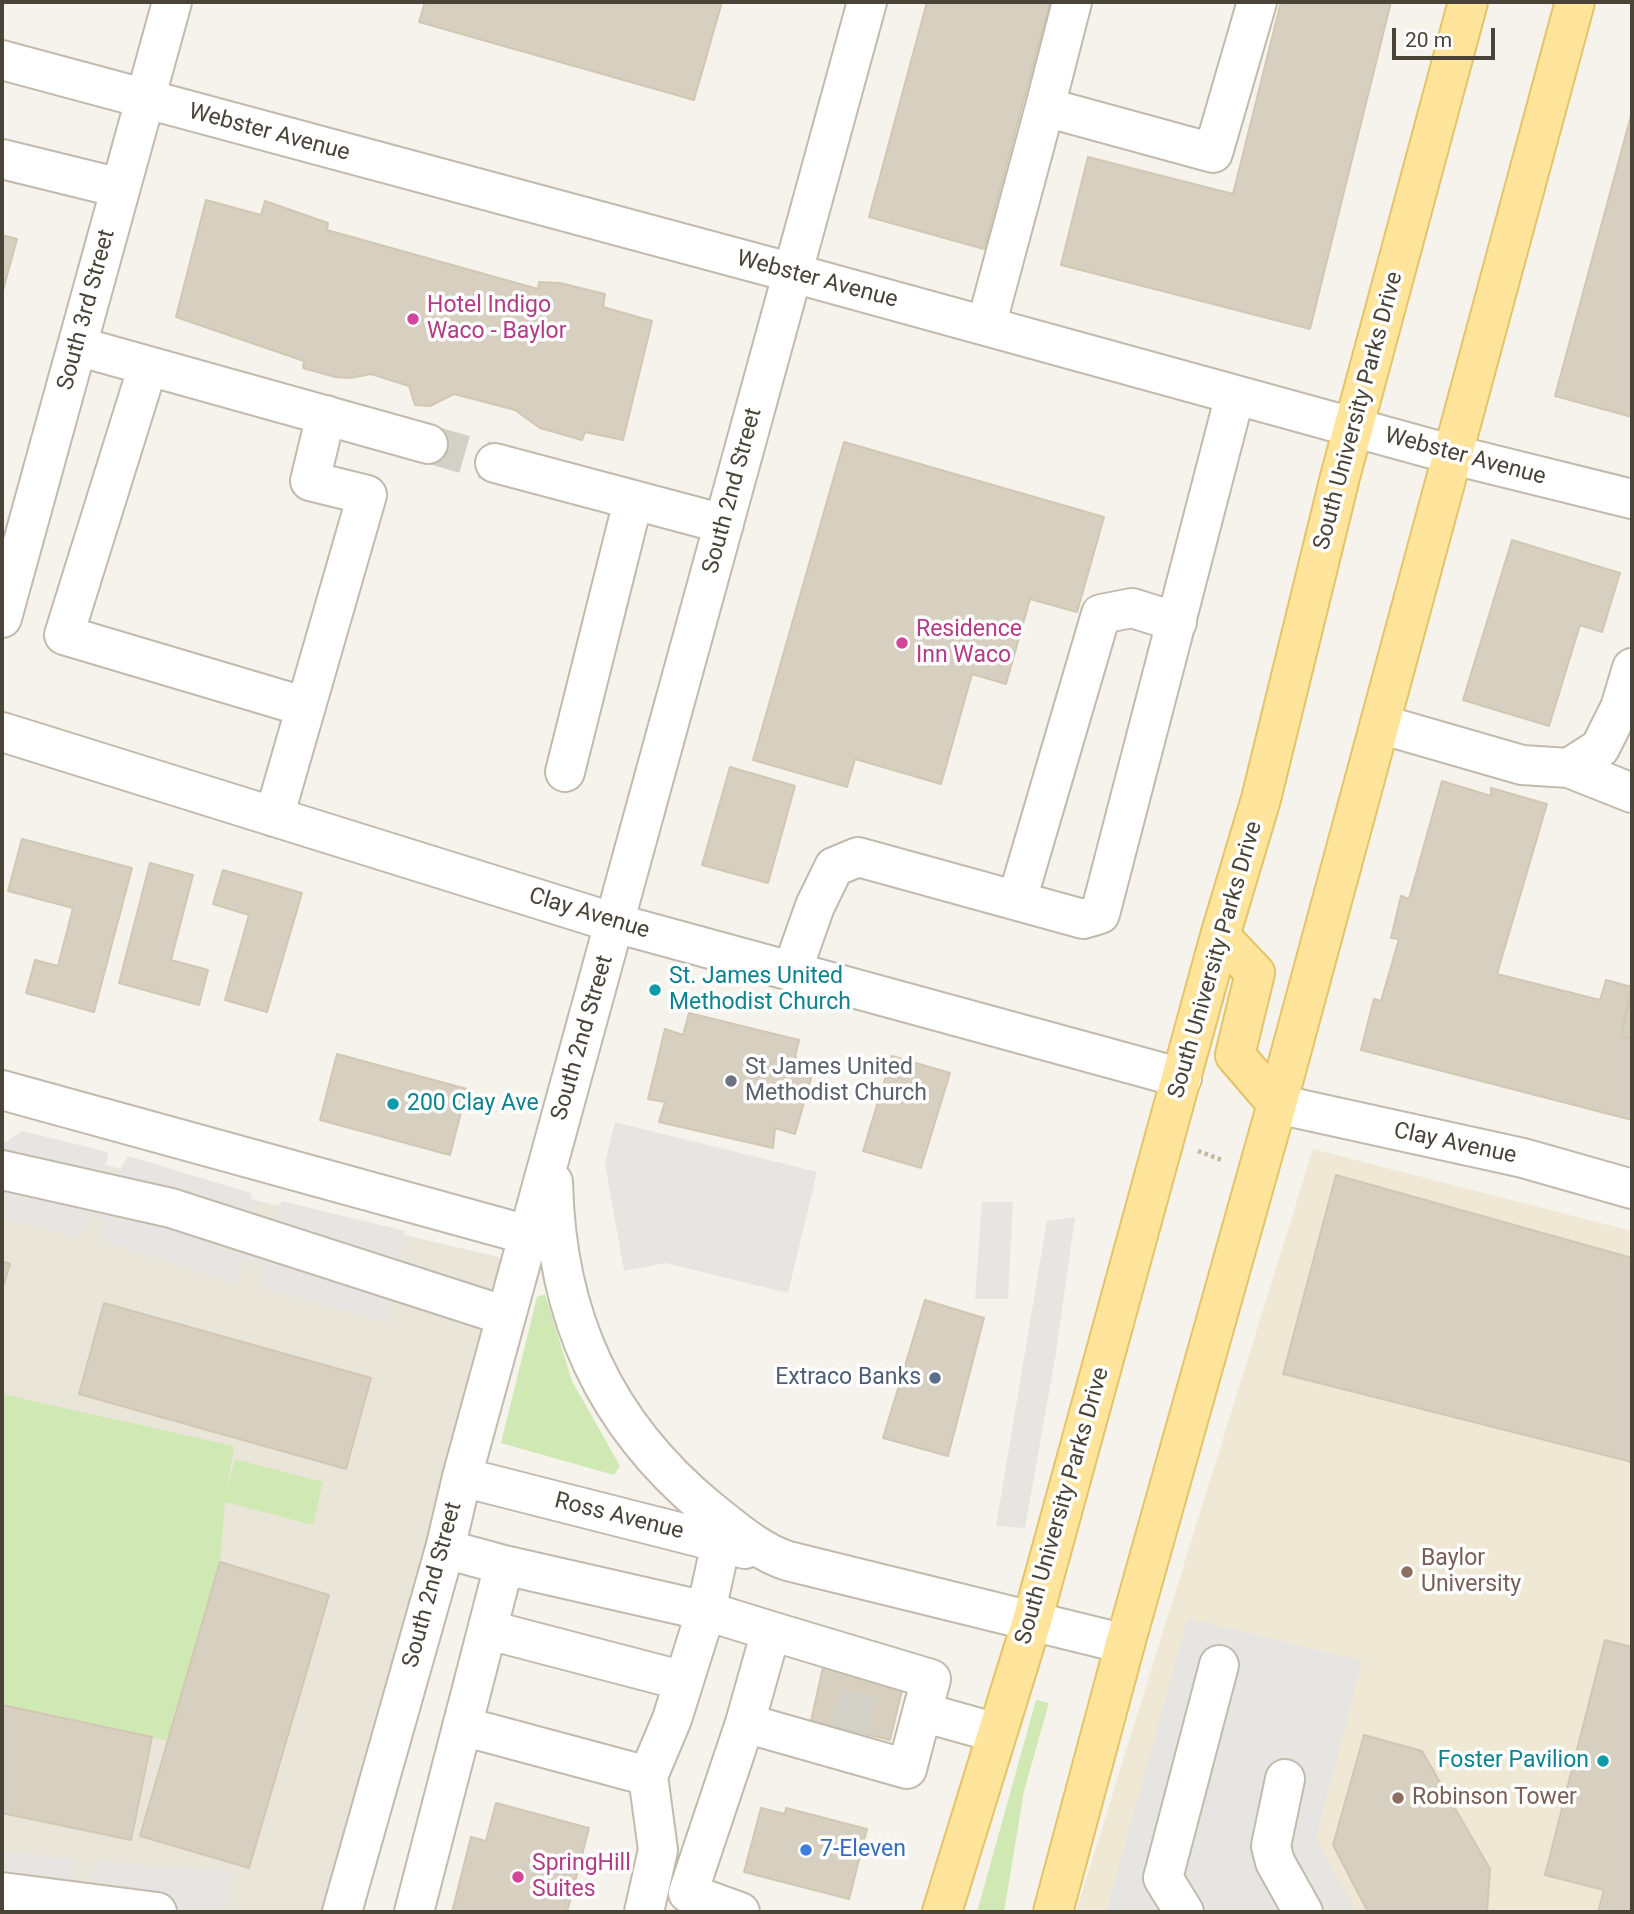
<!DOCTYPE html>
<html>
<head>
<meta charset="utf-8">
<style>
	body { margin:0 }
	#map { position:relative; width:1634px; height:1914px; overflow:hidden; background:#f5f3eb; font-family:Roboto,sans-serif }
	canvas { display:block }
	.frame { position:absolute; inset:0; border:4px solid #4a4438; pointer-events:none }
	.scale { position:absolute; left:1392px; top:28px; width:103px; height:32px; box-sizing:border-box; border:4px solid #4a4438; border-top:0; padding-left:9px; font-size:21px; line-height:24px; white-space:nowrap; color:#4a4438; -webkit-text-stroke:5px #fff; paint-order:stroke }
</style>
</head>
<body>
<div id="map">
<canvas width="1634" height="1914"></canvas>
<div class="frame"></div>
<div class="scale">20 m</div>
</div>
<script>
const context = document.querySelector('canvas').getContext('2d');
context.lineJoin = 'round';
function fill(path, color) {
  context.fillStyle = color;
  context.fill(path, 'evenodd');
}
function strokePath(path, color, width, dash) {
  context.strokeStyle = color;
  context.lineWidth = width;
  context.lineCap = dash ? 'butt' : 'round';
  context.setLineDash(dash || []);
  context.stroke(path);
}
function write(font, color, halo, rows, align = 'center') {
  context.font = font + ' Roboto,sans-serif';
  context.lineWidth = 7;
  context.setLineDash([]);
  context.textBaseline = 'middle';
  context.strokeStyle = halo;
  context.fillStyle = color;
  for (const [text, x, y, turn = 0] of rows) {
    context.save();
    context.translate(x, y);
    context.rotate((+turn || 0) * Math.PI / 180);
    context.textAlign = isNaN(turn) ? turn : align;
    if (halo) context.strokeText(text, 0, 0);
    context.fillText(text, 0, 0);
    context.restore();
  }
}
const residential = new Path2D(`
	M2 1141 507 1259 358 1912H2Z`);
const education = new Path2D(`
	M1313 1149 1632 1231V1912H1076Z`);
const green = new Path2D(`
	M545 1294 572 1381 620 1466 614 1475 501 1443 537 1297Z
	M2 1394 234 1446 227 1489 235 1459 323 1482 313 1525 225 1502 220 1562 168 1741 2 1705Z
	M1036 1700 1049 1703 1024 1791 1004 1912H977Z`);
const parking = new Path2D(`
	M615 1122 817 1172 788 1293 666 1263 624 1271 605 1163Z
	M22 1131 108 1152 104 1180 117 1174 128 1156 251 1193 255 1221 269 1220 282 1201 405 1231 387 1322 259 1287 260 1264 245 1257 237 1284 100 1240 106 1221 90 1213 78 1237 2 1217V1145Z
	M982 1202H1013L1008 1299H975Z
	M1075 1217 1056 1353 1025 1528 996 1526 1047 1221Z
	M1188 1618 1362 1661 1316 1840 1357 1912H1106Z
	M2 1852 74 1859 73 1884 89 1889 95 1862 231 1871 226 1912H2Z`);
const building = new Path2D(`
	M425 2H722L694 100 419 22Z
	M927 2H1050L984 249 869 217Z
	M1281 2H1391L1310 329 1061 265 1088 157 1233 194Z
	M1632 112V417L1555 396Z
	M206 200 261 215 265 201 328 223 327 230 538 289 539 282 560 283 605 294 603 307 652 321 623 440 585 432 582 440 540 428 515 410 454 394 430 406 415 405 409 386 371 374 350 378 335 377 303 368 304 361 176 317Z
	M2 235 17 239 2 294Z
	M844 442 1104 517 1077 612 1030 599 1006 684 972 674 941 784 855 759 847 787 753 760Z
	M1512 540 1620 573 1602 632 1580 625 1549 726 1463 700Z
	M730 767 795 786 768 883 702 865Z
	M1442 781 1491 796V788L1547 804 1497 974 1600 1000 1606 980 1632 987 1621 1036 1632 1039V1120L1361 1050 1374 999 1381 1001 1399 939 1391 938 1401 896 1409 899Z
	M22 839 132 868 94 1012 26 993 35 960 58 966 73 908 8 891Z
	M150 863 193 875 171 960 208 970 199 1005 119 983Z
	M223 870 302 893 267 1012 225 1000 249 915 213 904Z
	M1632 985V1039L1621 1036Z
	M689 1013 799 1040 795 1057 815 1064 795 1134 775 1128 773 1148 659 1122 665 1102 648 1099 665 1029 683 1035Z
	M337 1054 467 1089 450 1155 320 1120Z
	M892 1056 950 1073 921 1168 863 1151Z
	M1336 1175 1632 1258V1462L1283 1374Z
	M2 1261 10 1264 2 1290Z
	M925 1300 984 1318 948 1456 883 1438Z
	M104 1303 371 1378 346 1469 79 1394Z
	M220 1562 329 1595 249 1868 140 1836Z
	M1605 1640 1632 1647V1912H1598L1604 1890 1545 1875Z
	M823 1667 903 1686 890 1740 811 1721Z
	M2 1705 152 1737 131 1840 2 1813Z
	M1364 1735 1422 1751 1490 1869 1487 1912H1368L1333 1845Z
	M496 1803 589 1828 567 1912H452L471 1837 486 1841Z
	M761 1808 785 1814 786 1808 867 1829 849 1899 744 1872Z`);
const minorTunnel = new Path2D(`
	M428 444 495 463
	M848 1730 862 1676`);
const path = new Path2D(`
	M1198 1151 1222 1160`);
const minor = new Path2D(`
	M2 60 793 273 1454 455 1632 499
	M1045 107 1072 2
	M2 159 120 188
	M986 326 1045 107 1213 153 1257 2
	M77 346 428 444
	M148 366 64 635 306 707
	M495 463 724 524
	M2 618 172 2
	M1380 724 1522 765 1569 768 1600 748 1620 708 1632 668
	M2 732 615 923 1182 1078
	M1569 768 1632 793
	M565 772 633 501
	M274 817 367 495 310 481 326 415
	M1017 900 1101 614 1132 608 1177 622
	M792 971 815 906 834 867 858 857 1083 919 1100 914 1235 395
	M2 1090 528 1235
	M1277 1104 1523 1158 1632 1189
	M2 1170 171 1208 506 1316
	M553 1182C556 1316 604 1423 708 1509 732 1528 759 1552 788 1561L1125 1644
	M462 1477 745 1549
	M445 1549 504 1565 706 1611 721 1543
	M489 1630 684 1681
	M771 1631 931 1679 922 1712
	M462 1726 648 1776
	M1285 1779 1271 1846 1275 1862 1303 1912
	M2 1892 157 1912
	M342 1912 445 1549 462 1477 867 2
	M414 1912 504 1565
	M644 1912 658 1850 648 1776 672 1719 706 1611 771 1631 745 1723 907 1769 922 1712 997 1733
	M740 1912 688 1893 745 1723
	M1184 1912 1163 1878 1219 1665`);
const major = new Path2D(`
	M1220 936 1255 973 1235 1055 1277 1104
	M942 1912 1032 1621 1220 936 1261 799 1340 477 1468 2
	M1053 1912 1125 1644 1277 1104 1575 2`);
const markers = [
	[413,319,7,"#d1479c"],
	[902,643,7,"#d1479c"],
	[655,990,7,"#0f9aa8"],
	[731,1081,7,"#6b7280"],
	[393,1104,7,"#0f9aa8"],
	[935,1378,7,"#5c6f8a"],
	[1407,1572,7,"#8d6e63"],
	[1603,1761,7,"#0f9aa8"],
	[1398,1798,7,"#8d6e63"],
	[806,1850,7,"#3f7fe0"],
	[518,1877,7,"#d1479c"]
];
const streetNames = [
	["Webster Avenue",269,133,15],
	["Webster Avenue",817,280,15],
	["South 3rd Street",87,310,-75],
	["South University Parks Drive",1359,411,-75],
	["Webster Avenue",1465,457,15],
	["South 2nd Street",733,491,-75],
	["Clay Avenue",589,914,17],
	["South University Parks Drive",1216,960,-74],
	["South 2nd Street",583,1038,-74],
	["Clay Avenue",1455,1144,12],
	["South University Parks Drive",1063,1506,-74],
	["Ross Avenue",619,1517,14],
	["South 2nd Street",433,1585,-75]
];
const hotelNames = [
	["Hotel Indigo",427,306],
	["Waco - Baylor",427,332],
	["Residence",916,630],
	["Inn Waco",916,656],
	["SpringHill",532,1864],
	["Suites",532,1890]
];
const cultureNames = [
	["St. James United",669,977],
	["Methodist Church",669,1003],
	["200 Clay Ave",407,1104],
	["Foster Pavilion",1589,1761,"right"]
];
const worshipNames = [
	["St James United",745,1068],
	["Methodist Church",745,1094]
];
const serviceNames = [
	["Extraco Banks",921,1378]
];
const educationNames = [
	["Baylor",1421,1559],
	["University",1421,1585],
	["Robinson Tower",1412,1798]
];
const shopNames = [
	["7-Eleven",820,1850]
];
fill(residential, '#e9e5d9');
fill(education, '#eee8d5');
fill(green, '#d0e9b4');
fill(parking, '#e7e5e2');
fill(building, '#d7cfc0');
strokePath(building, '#d2c7b3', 2);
strokePath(minorTunnel, '#d3d0c7', 38, [38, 19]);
strokePath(minor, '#c1bbad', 42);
strokePath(major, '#e5c469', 42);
strokePath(path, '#c3b79e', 4.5, [3.5, 3.5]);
strokePath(minor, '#fff', 38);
strokePath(major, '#fee59b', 38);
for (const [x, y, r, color] of markers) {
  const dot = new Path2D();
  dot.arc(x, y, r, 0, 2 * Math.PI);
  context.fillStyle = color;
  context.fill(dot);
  strokePath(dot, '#fff', 2.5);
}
write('23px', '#4a4438', '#fff', streetNames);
write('23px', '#b23c85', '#fff', hotelNames, 'left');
write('23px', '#0d838f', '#fff', cultureNames, 'left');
write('23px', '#5b616d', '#fff', worshipNames, 'left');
write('23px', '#4e5e75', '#fff', serviceNames, 'right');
write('23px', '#785e54', '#fff', educationNames, 'left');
write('23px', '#366cbe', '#fff', shopNames, 'left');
</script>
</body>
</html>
